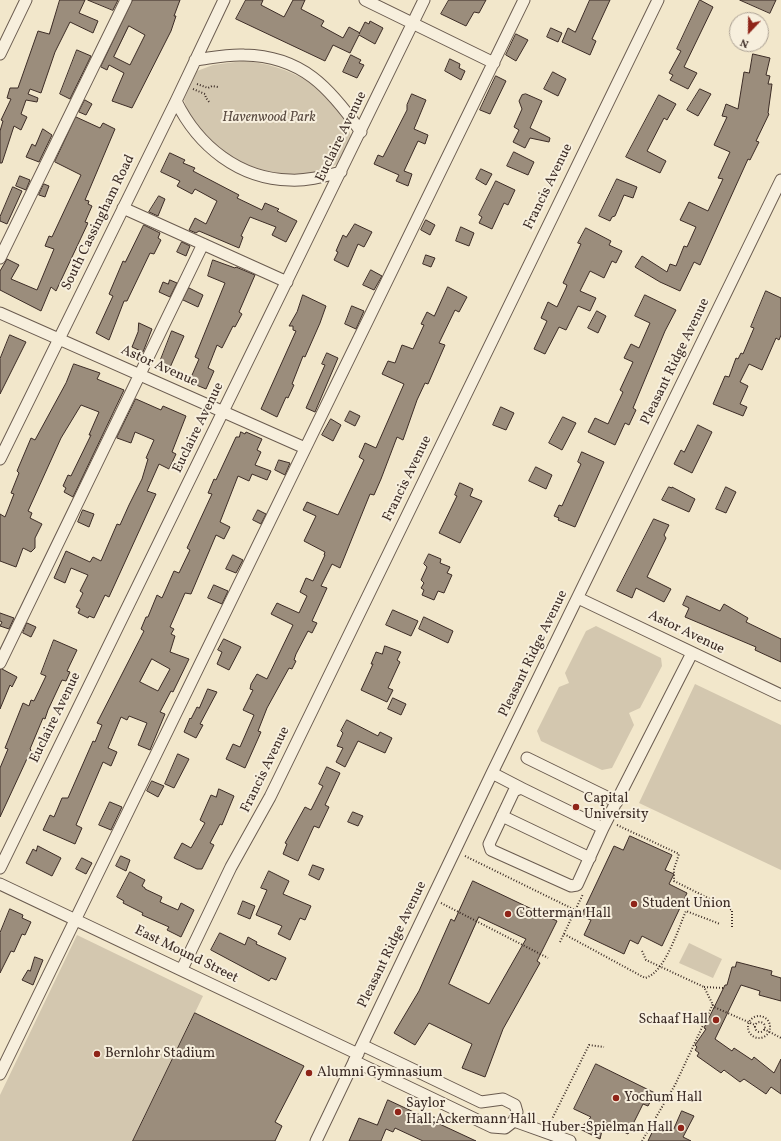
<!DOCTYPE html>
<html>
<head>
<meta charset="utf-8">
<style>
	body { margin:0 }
	#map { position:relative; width:781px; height:1141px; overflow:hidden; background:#f2e7cb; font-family:Vollkorn,serif }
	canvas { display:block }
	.north { position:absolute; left:729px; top:12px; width:40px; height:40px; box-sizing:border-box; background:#f7efdd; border:1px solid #aca194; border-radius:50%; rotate:202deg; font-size:11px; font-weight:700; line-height:16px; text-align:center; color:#3c2c26 }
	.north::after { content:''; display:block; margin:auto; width:14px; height:18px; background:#8f2418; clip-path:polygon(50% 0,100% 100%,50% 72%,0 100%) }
</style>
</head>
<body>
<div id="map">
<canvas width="781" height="1141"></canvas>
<div class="north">N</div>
</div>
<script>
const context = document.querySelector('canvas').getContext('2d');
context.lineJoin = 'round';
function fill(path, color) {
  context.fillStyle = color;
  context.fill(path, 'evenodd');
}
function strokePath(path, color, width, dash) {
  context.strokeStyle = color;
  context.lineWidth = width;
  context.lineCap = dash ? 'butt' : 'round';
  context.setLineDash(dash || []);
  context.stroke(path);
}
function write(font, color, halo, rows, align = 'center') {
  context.font = font + ' Vollkorn,serif';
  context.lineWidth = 4;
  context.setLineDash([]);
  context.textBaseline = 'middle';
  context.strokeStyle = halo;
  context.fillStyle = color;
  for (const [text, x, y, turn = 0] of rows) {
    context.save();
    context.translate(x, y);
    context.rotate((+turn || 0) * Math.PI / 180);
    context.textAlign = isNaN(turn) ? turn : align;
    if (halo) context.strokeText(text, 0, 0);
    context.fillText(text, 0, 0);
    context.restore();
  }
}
const green = new Path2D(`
	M243 61C288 64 337 89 351 136L337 164C285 193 200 157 184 100L197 71 213 65Z
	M596 626 661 658 662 666 640 708 629 713 634 725 612 768 602 770 541 741 537 731 559 687 569 683 565 673 586 631Z
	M695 684 781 725V870L639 803Z
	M77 935 203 996 133 1141H0V1095Z
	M689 943 722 959 713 978 679 963Z`);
const building = new Path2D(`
	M60 0H85L79 13 98 21 93 33 70 22 55 52 41 93 30 89 28 94 38 98 37 102 26 100 21 114 27 117 21 130 14 126 2 163H0V131L3 121 1 120 11 99 7 98 10 88H18L38 31 49 34Z
	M88 0H118L113 10Z
	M133 0H180L174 16H176L171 31 132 108 112 101 124 73 109 65 107 70 101 67ZM129 26 145 35 130 65 114 57Z
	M246 0H263L261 5 284 17 293 0H305L301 9 324 21 321 26 343 38 349 27 360 33 359 34 365 22 369 24 370 21 383 28 375 44 359 35 350 53 333 45 325 61 236 19Z
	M449 0H486L479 13 474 12 466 26 441 14Z
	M590 0H610L592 39 596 41 590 55 562 42 568 28 575 32Z
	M700 0 713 7 684 67 697 73 688 89 670 80 673 75 669 73 681 51 677 49Z
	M740 0H776L770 13Z
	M551 28 562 33 558 42 547 37Z
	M516 34 528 40 516 61 506 55Z
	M77 50 91 56 70 99 60 94Z
	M753 54 770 58 766 75 770 76 768 84H772L768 113 769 114 756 141 759 142 750 160 748 159 700 265 694 262 680 291 660 282 635 267 642 256 667 272 670 264 676 266 684 246 687 247 696 227 680 220 689 202 708 211 723 179 718 178 730 152 714 145 727 117 722 116 726 104 738 109 744 72 749 73Z
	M351 55 361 60 359 63 364 65 357 78 343 72Z
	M450 59 460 64 459 68 465 71 461 80 445 71Z
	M553 72 566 79 558 96 544 89Z
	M496 76 506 81 490 114 480 110Z
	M700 89 711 94 698 116 687 110Z
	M412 94 426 100 414 129 428 135 425 144 418 141 404 171 412 174 408 186 396 181 399 175 374 164 378 155 383 157 407 110V105Z
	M526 94 542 101 530 128 550 138 549 142 530 138 525 148 513 142 519 130 514 127 522 109 519 101 522 95Z
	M659 95 676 104 667 120 664 118 647 151 666 161 660 173 626 157Z
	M85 100 92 104 86 115 79 112Z
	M76 117 100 128 103 123 115 129 85 200 89 201 88 204 92 206 85 222 88 223 56 291 51 287 41 311 0 290V271L7 259 19 265 11 279 37 290 54 249 45 246 49 236 52 237 81 175 55 162Z
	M43 129 52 135 39 162 26 157 32 144 35 146Z
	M514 152 534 162 528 175 507 166Z
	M170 153 185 160 183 163 195 168 193 171 239 195 237 198 262 210 265 203 279 209 277 211 297 221 286 242 272 235 276 227 250 217 241 236 243 237 239 248 199 231 196 233 189 230 195 218 206 224 217 201 195 189 192 194 177 186 180 181 161 172Z
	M481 169 492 174 486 185 476 179Z
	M20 176 30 180 26 190 16 186Z
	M617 179 637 187 633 198 624 195 615 216 612 217 610 221 599 216Z
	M496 181 515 190 508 205 504 203 492 229 479 223 482 217 479 215Z
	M44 184 49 186 45 197 39 195Z
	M13 187 22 191 7 224 0 221V217Z
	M159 196 165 199 158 216 149 212Z
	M426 220 435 225 430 235 421 230Z
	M355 224 372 232 364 247 358 244 348 267 334 260 338 252 336 251 343 235 346 237Z
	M144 225 160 233 158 238 161 240 154 254 150 253 127 301H124L109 340 96 333 113 296 109 294 123 261 125 262Z
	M461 227 474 233 469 246 456 241Z
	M586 228 611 241 609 245 622 251 616 263 612 261 604 278 590 271 580 291 596 298 590 311 578 306 566 330 559 327 545 354 534 349 547 321 541 318 548 302 557 307 566 288 567 285 563 283 581 244 578 243Z
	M182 242 190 246 186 256 177 252Z
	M426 255 435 258 431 267 423 264Z
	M213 260 235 268 236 267 255 275 239 312 242 314 235 327 233 326 222 348 217 345 208 368 214 371 206 389 189 382 199 359 195 357 225 283 208 276Z
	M371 270 382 276 374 290 363 285Z
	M170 280 177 283 170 297 159 292 163 282 168 284Z
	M448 287 467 297 459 312 455 310 439 343 445 345 428 384 425 383 417 400 403 440 397 437 381 479 374 495 370 494 340 568 332 564 321 586 327 588 312 621 317 623 312 633 308 631 296 654 294 660 296 661 292 669 289 668 267 708 258 731 261 732 245 768 226 759 233 744 240 747 254 715 243 710 253 690 250 689 251 684 257 674 267 679 293 625 271 614 277 603 299 613 307 596 300 592 306 578 313 581 325 555H324L325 552 304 541 316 516 303 510 307 502 338 515 364 460 359 457 365 443 376 448 404 384 382 374 388 361 395 363 402 345 413 349 424 325 421 324 427 312 434 316Z
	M189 288 203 295 198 307 183 300Z
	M766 291 781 298V335L779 340 776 338 762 370 749 364 740 382 748 386 740 404 747 407 743 416 713 404 725 376 729 377 736 358 738 359 741 353 743 354 754 328 751 327Z
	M303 295 326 306 320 323 305 357 303 356 292 384 294 385 288 398 286 397 277 417 261 409 296 331 293 330V326H289L297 312Z
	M645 295 676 310 665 331 633 408 636 410 629 425 625 423 615 445 588 432 595 418 608 424 623 392 620 390 633 362 624 358 631 344 639 348 650 323 635 316Z
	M352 306 364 311 356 329 345 324Z
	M597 311 606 316 598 333 588 328Z
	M139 323 152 329 143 352 132 347 138 332Z
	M172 331 184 336 168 372 158 367Z
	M10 335 26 342 0 394V359Z
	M327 353 338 358 315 412 306 408 325 365 322 364Z
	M74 364 100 373 97 379 124 390 73 497 64 492 66 488 63 486 68 475 71 476 91 435H89L99 412 81 405 61 438 28 511 32 513 30 518 42 524 35 538V548L31 552 23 548 16 567 0 561V514L5 517 14 494 11 493 19 473 17 471 31 438 35 440 66 383Z
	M136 399 161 410 163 406 186 416 172 452 176 454 169 469 159 464 147 491 156 494 109 597 105 595 94 618 89 616 88 618 78 613 80 609 76 607 83 593 80 591 88 575 71 568 65 583 54 578 66 551 90 562 93 557 101 561 117 524 120 525 129 505 142 479 148 459 146 458 154 440 135 432 131 443 117 438Z
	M501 407 514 413 506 430 493 425Z
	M350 411 360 416 355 426 345 421Z
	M563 417 576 423 562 450 549 443Z
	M331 419 341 425 333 441 322 435Z
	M698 425 712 432 692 473 674 464 681 450 684 452Z
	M241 432 245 434 246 432 262 439 257 450 261 452 255 465 271 471 267 480 252 474 249 481 238 476 220 522 230 527 224 539 216 535 191 594 185 593 170 627 174 629 171 634 175 636 170 652 189 659 173 692 171 691 160 712 165 714 150 750 138 745 147 723 129 716 127 720 121 717 108 748 117 752 111 766 103 762 76 825 82 828 75 844 43 830 50 815 54 817 62 798H68L93 741 95 742 102 725 97 723 144 631 141 629 146 617H148L157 595 162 598 174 571 179 573 190 550 187 548 212 494 208 493 214 479 216 480 236 437H239ZM152 659 170 669 158 691 140 682Z
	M582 452 604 462 575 527 558 520 559 518 554 516 559 505 562 506 581 464 578 462Z
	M279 460 290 463 285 475 275 470Z
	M536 467 552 475 546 489 529 481Z
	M460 483 473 489 470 496 482 501 460 543 439 533 457 496 455 495Z
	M669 487 672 488V487L695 499 689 512 662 500Z
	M726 487 736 492 726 513 716 509Z
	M83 510 94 514 89 527 78 522Z
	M258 510 266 514 261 524 253 520Z
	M654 519 669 525 664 535 666 538 647 577 671 589 664 602 636 588 632 598 617 591Z
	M429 554 441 559 440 563 450 567 447 573 452 575 444 593 438 591 434 600 422 595 424 590 421 588 424 583 421 580 427 567 424 564Z
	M233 555 243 560 236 573 226 569Z
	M214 585 228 591 222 604 208 598Z
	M687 596 720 611 724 604 748 618 746 622 781 639V662L755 650 756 647 685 617 689 608 683 605Z
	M393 610 418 621 411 636 386 625Z
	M0 613 14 618 9 629 0 626 2 622 0 621Z
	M424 617 453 631 448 643 419 629Z
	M27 623 36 627 31 637 23 633Z
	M224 639 241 647 229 670 217 664 222 652 218 650Z
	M54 640 77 650 67 671 70 672 66 681 62 680 48 710 45 719 43 718 30 749 31 750 0 817V768L8 749 5 748 23 703 29 706 31 700 34 701 46 676 41 674Z
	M385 646 401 652 397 660 400 662 388 688 393 690 387 702 361 690 373 664H371L376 652 382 654Z
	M2 669 17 677 12 687 10 685 0 709V670Z
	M208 689 217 692 200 724 203 725 196 738 184 732 190 718 191 719 197 707 199 708Z
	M393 698 406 704 401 715 388 709Z
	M347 720 378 736 380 732 392 738 385 753 358 741 345 767 336 762 343 748 337 746 343 733 341 731Z
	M178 754 189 759 174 788 165 784Z
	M327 767 340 773 325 805 329 807 319 828 314 826 298 861 283 854 287 844 285 843 305 807 311 810 323 786 319 784Z
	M152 781 164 786 158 797 147 791Z
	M219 789 234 796 222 825 220 824 210 843 214 845 202 869H197L174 858 182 843 191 848 205 823 200 820 211 795 216 797Z
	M110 802 122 807 111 830 99 825Z
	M353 812 363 816 358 826 348 822Z
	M630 836 672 855 665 870 674 874 669 884 687 893 662 946 642 936 638 944 630 940 624 954 584 935 591 920 581 916 614 846 623 850Z
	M38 846 61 858 52 876 26 863 33 849 36 851Z
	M121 856 130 860 126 871 116 866Z
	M82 858 92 863 86 874 76 869Z
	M313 865 324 869 319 880 309 875Z
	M269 871 289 881 283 894 311 906 305 920 300 918 290 940 278 934 282 926 256 915 267 890 261 888Z
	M130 872 145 880 142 886 145 888V889L162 897 160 902 178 910 181 903 194 910 181 937 167 930 169 927 142 915 143 913 123 903 124 901 117 897Z
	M473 881 557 921 537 961 540 963 503 1029 485 1077 462 1068 472 1044 429 1023 415 1045 394 1033 419 991 451 919 454 921ZM479 917 526 939 489 1004 449 984Z
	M243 901 255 906 250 919 238 914Z
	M10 909 23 915 22 918 31 922 25 935 22 934 14 952 11 951 0 973V933Z
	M220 933 245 945 248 937 257 942 256 944 286 958 276 980 271 978 269 981 211 950Z
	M35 957 43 960 33 985 22 980 28 970 30 971Z
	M737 962 772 971 771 975 781 978V1001L759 995 760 991 741 985 715 1039 732 1051 734 1048 752 1060 754 1057 774 1073 781 1059V1094L771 1087 766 1094 744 1079 740 1082 724 1070 721 1073 697 1056 699 1053 695 1050 697 1047 695 1045 706 1029 704 1028 725 985H727L732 967H735Z
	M195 1013 304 1066 275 1122 282 1126 275 1141H133Z
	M596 1064 655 1093 648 1106 643 1104 628 1134 604 1122 600 1139 580 1129 591 1117 574 1109Z
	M388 1100 476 1141H423L395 1128 393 1132 386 1129 381 1141H349L359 1118 377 1125Z
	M682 1111 694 1116 683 1137 691 1141H648L656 1124 672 1132Z`);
const path = new Path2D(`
	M197 84 208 88 212 86 218 87
	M193 89 205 94 206 98 210 103
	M617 825 679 854 674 869V881L732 910V927
	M465 856 575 910
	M441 903 548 958
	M564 934 645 978C665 973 678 929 686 911L720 924
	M560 942 583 894
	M642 951 646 960 704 987
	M723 988 704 987 714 1007 755 1025
	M748 1027a11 11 0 1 1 22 0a11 11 0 1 1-22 0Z
	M755 1027a5 5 0 1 1 10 0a5 5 0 1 1-10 0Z
	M764 1029 781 1038
	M550 1123 589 1045 604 1047
	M642 1141 675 1085 713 1004`);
const minor = new Path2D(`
	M365 0 494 63
	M0 54 26 0
	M195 60C211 58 228 54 244 55 302 56 330 88 361 132
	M176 101C198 146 239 179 290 180 307 181 325 176 341 172
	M123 208 287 282
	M0 258 126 0
	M0 313 305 448
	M0 459 176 101 224 0
	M578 598 781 695
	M0 663 203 244
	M527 758 617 802
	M492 773 521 788
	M502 816 590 858
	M603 828 521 788 514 791 489 844 491 850 571 886 577 885 603 828 692 653
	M0 868 424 0
	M0 884 358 1054
	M182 969 231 867 270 797 658 0
	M354 1061 492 1127 505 1128 514 1121 517 1112 515 1105 503 1099 481 1102 362 1045
	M0 1074 524 0
	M514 1121 570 1141
	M316 1141 492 773 781 180`);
const markers = [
	[576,807,4,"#8f2418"],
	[634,904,4,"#8f2418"],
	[508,914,4,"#8f2418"],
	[716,1020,4,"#8f2418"],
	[97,1054,4,"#8f2418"],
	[309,1073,4,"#8f2418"],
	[616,1098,4,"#8f2418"],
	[398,1112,4,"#8f2418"],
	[681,1128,4,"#8f2418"]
];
const parkNames = [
	["Havenwood Park",269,118]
];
const streetNames = [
	["Euclaire Avenue",342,137,-64],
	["Francis Avenue",549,187,-64],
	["South Cassingham Road",99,223,-64],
	["Pleasant Ridge Avenue",676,362,-64],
	["Astor Avenue",159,367,24],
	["Euclaire Avenue",199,428,-64],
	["Francis Avenue",408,479,-64],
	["Astor Avenue",686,633,26],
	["Pleasant Ridge Avenue",534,654,-64],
	["Euclaire Avenue",56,718,-64],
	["Francis Avenue",266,770,-64],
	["Pleasant Ridge Avenue",393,945,-64],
	["East Mound Street",186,955,26]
];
const poiNames = [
	["Capital",584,799],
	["University",584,815],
	["Student Union",642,904],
	["Cotterman Hall",516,914],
	["Schaaf Hall",708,1020,"right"],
	["Bernlohr Stadium",105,1054],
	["Alumni Gymnasium",317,1073],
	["Yochum Hall",624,1098],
	["Saylor",406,1104],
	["Hall;Ackermann Hall",406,1120],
	["Huber-Spielman Hall",673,1128,"right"]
];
fill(green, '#d3c7af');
fill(building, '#9b8d7c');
strokePath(building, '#3c2c26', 1);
strokePath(minor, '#6a5b4f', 13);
strokePath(path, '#3c2c26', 2, [1, 2]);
strokePath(minor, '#f7efdd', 11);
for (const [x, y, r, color] of markers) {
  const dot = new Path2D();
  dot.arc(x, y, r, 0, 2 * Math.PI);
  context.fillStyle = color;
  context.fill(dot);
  strokePath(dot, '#f7efdd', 1.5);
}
write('italic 14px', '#5a4b41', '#f7efdd', parkNames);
write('14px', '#3c2c26', '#f7efdd', streetNames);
write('14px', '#3c2c26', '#f7efdd', poiNames, 'left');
</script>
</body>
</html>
